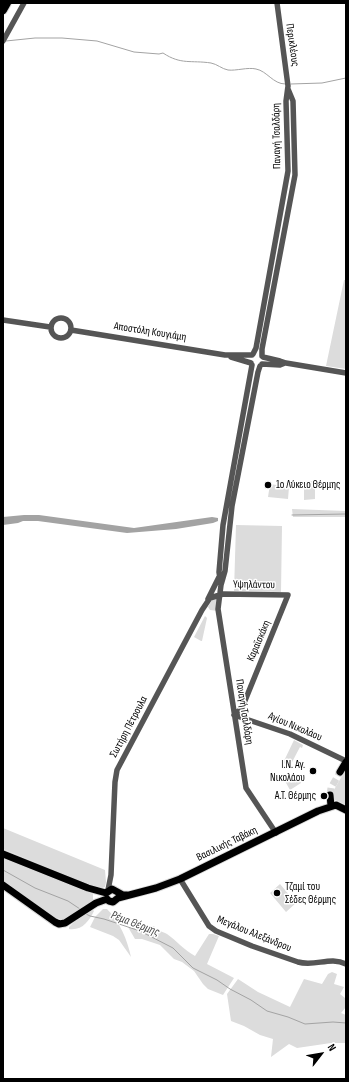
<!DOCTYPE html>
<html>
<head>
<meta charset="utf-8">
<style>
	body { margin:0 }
	#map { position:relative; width:349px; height:1082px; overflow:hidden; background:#fff; font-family:"Sofia Sans Condensed",sans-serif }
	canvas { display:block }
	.frame { position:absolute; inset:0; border:4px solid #000; pointer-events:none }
	.north { position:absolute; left:301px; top:1034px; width:40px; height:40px; -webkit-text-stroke:3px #fff; paint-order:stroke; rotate:59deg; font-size:11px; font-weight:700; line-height:16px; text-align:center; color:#000 }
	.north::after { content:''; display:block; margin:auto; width:14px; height:18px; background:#000; clip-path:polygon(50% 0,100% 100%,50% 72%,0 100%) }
</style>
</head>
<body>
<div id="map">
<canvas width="349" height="1082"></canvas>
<div class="frame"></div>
<div class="north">N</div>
</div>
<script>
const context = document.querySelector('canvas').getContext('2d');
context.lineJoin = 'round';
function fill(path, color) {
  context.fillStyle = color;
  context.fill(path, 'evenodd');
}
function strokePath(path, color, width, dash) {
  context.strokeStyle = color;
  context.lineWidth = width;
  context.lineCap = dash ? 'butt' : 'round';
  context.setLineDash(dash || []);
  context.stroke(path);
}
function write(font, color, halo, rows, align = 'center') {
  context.font = font + ' "Sofia Sans Condensed",sans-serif';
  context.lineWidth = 3;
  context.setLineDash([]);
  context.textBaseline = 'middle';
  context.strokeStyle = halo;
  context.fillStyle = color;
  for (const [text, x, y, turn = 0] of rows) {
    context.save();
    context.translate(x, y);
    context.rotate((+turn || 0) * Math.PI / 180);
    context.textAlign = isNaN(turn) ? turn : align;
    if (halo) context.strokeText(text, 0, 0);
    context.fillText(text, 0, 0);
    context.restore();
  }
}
const green = new Path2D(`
	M344 280H346V369L326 366Z
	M304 481H315V499L304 500Z
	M270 484 289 487 288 499 268 497Z
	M292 509 346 511V517H293Z
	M236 525 282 526 281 592 234 591Z
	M217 598 218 611 210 610 208 607 212 600Z
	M205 616 207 618 202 641H201L194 637Z
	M294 740 303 745 302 748 300 747 290 766 283 763Z
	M346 769V805L331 798V795Z
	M288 774H296L301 783 290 790 285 781Z
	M3 828 105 870 106 882 105 887 102 888 88 884 3 849Z
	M3 857 93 894V901L86 907 64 919H60L55 918 3 880Z
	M280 884 296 903 286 912 270 893Z
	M103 909H107C120 922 127 939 131 957L119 940 113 936 90 927 95 917Z
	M93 910 94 911C89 921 82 931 69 929V927L76 920Z
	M154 926C156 931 162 931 167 934 177 941 184 950 195 956L209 934H213L219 936 207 964 234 978 223 995 208 989 203 984 194 971 182 962 174 959 160 945 142 939H135L128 927 138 929Z
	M332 972 337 974 334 984 344 987 340 994 345 998 346 997V1007L341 1013 346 1015V1043H331L297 1048 289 1044 271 1057 273 1039 260 1035 244 1026 231 1021 227 994 238 979 258 992 290 1007 304 979 322 984 328 974Z`);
const water = new Path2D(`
	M24 515H39L134 528 212 517 218 518V521L213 523 176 529 127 533 38 521H23L18 523 3 525V517Z`);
const stream = new Path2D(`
	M6 41 35 38H62L97 41 134 52 159 54 163 53C181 65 191 60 211 63 217 64 222 69 228 70 236 71 248 67 256 69 267 71 273 84 285 84
	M291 84 322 83 346 78
	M292 515 346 514
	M3 870 35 888 68 901 80 909
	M86 914 90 916 104 919 140 931 173 948 193 968 217 980 230 989 251 1000 267 1011 288 1017 305 1024 333 1022 346 1023`);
const majorTunnel = new Path2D(`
	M330 795 331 788 340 772`);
const minor = new Path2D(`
	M3 41 24 3
	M51 328a10 10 0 1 1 20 0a10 10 0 1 1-20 0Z
	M3 320 50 327
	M71 330 225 355H252
	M253 354 256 348 288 171 286 101 288 86 277 3
	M262 356V349L295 175 293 101 288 89
	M231 357 251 363
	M263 357 280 361 286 363 346 373
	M262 364 280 365 285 363
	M260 366 258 372 232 506 225 571 221 585 218 609 246 788 276 833
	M221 585 219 572 223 525 252 365
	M208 599 219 577
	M180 879 209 926 216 931 252 946 298 962C315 967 330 956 346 964
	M108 890 111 875 115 782 117 770 202 610 210 598 223 594 288 595 242 708 234 715 290 734 346 761`);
const major = new Path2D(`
	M340 772 346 762
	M330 795 331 806
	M3 854 88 888 106 893
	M3 885 55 922 59 924 65 923 96 903 107 899
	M106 893 112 889 123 895H127
	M107 899 109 901 113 902 118 898 156 888 180 879 318 811 336 805 346 810`);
const highway = new Path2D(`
	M3 10 7 3`);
const markers = [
	[268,485,4,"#000"],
	[313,771,4,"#000"],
	[324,796,4,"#000"],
	[277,893,4,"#000"]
];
const streetNames = [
	["Περικλέους",292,45,82],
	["Παναγή Τσαλδάρη",277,136,-91],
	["Αποστόλη Κουγιάμη",150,332,9],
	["Υψηλάντου",254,585,1],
	["Καραϊσκάκη",259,641,-67],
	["Παναγή Τσαλδάρη",244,712,81],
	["Σωτήρη Πέτρουλα",129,727,-62],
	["Αγίου Νικολάου",295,727,23],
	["Βασιλικής Ταβάκη",227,844,-26],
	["Μεγάλου Αλεξάνδρου",254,934,22]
];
const poiNames = [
	["1ο Λύκειο Θέρμης",276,485],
	["Ι.Ν. Αγ.",305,765,"right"],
	["Νικολάου",305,778,"right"],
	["Α.Τ. Θέρμης",316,796,"right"],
	["Τζαμί του",285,887],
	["Σέδες Θέρμης",285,900]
];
const waterNames = [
	["Ρέμα Θέρμης",135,924,21]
];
fill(green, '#dcdcdc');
fill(water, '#a3a3a3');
strokePath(stream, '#a3a3a3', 1);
strokePath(majorTunnel, '#d9d9d9', 7, [7, 3.5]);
strokePath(major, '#dbdbdb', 9);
strokePath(highway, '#dbdbdb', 10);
strokePath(minor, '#555', 5.5);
strokePath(major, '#000', 7);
strokePath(highway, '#000', 8);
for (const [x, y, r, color] of markers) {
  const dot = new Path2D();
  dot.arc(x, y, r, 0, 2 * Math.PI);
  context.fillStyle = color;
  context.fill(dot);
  strokePath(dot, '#fff', 1.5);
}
write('11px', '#000', '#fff', streetNames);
write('11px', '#000', '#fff', poiNames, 'left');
write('italic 12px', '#444', '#fff', waterNames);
</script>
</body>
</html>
